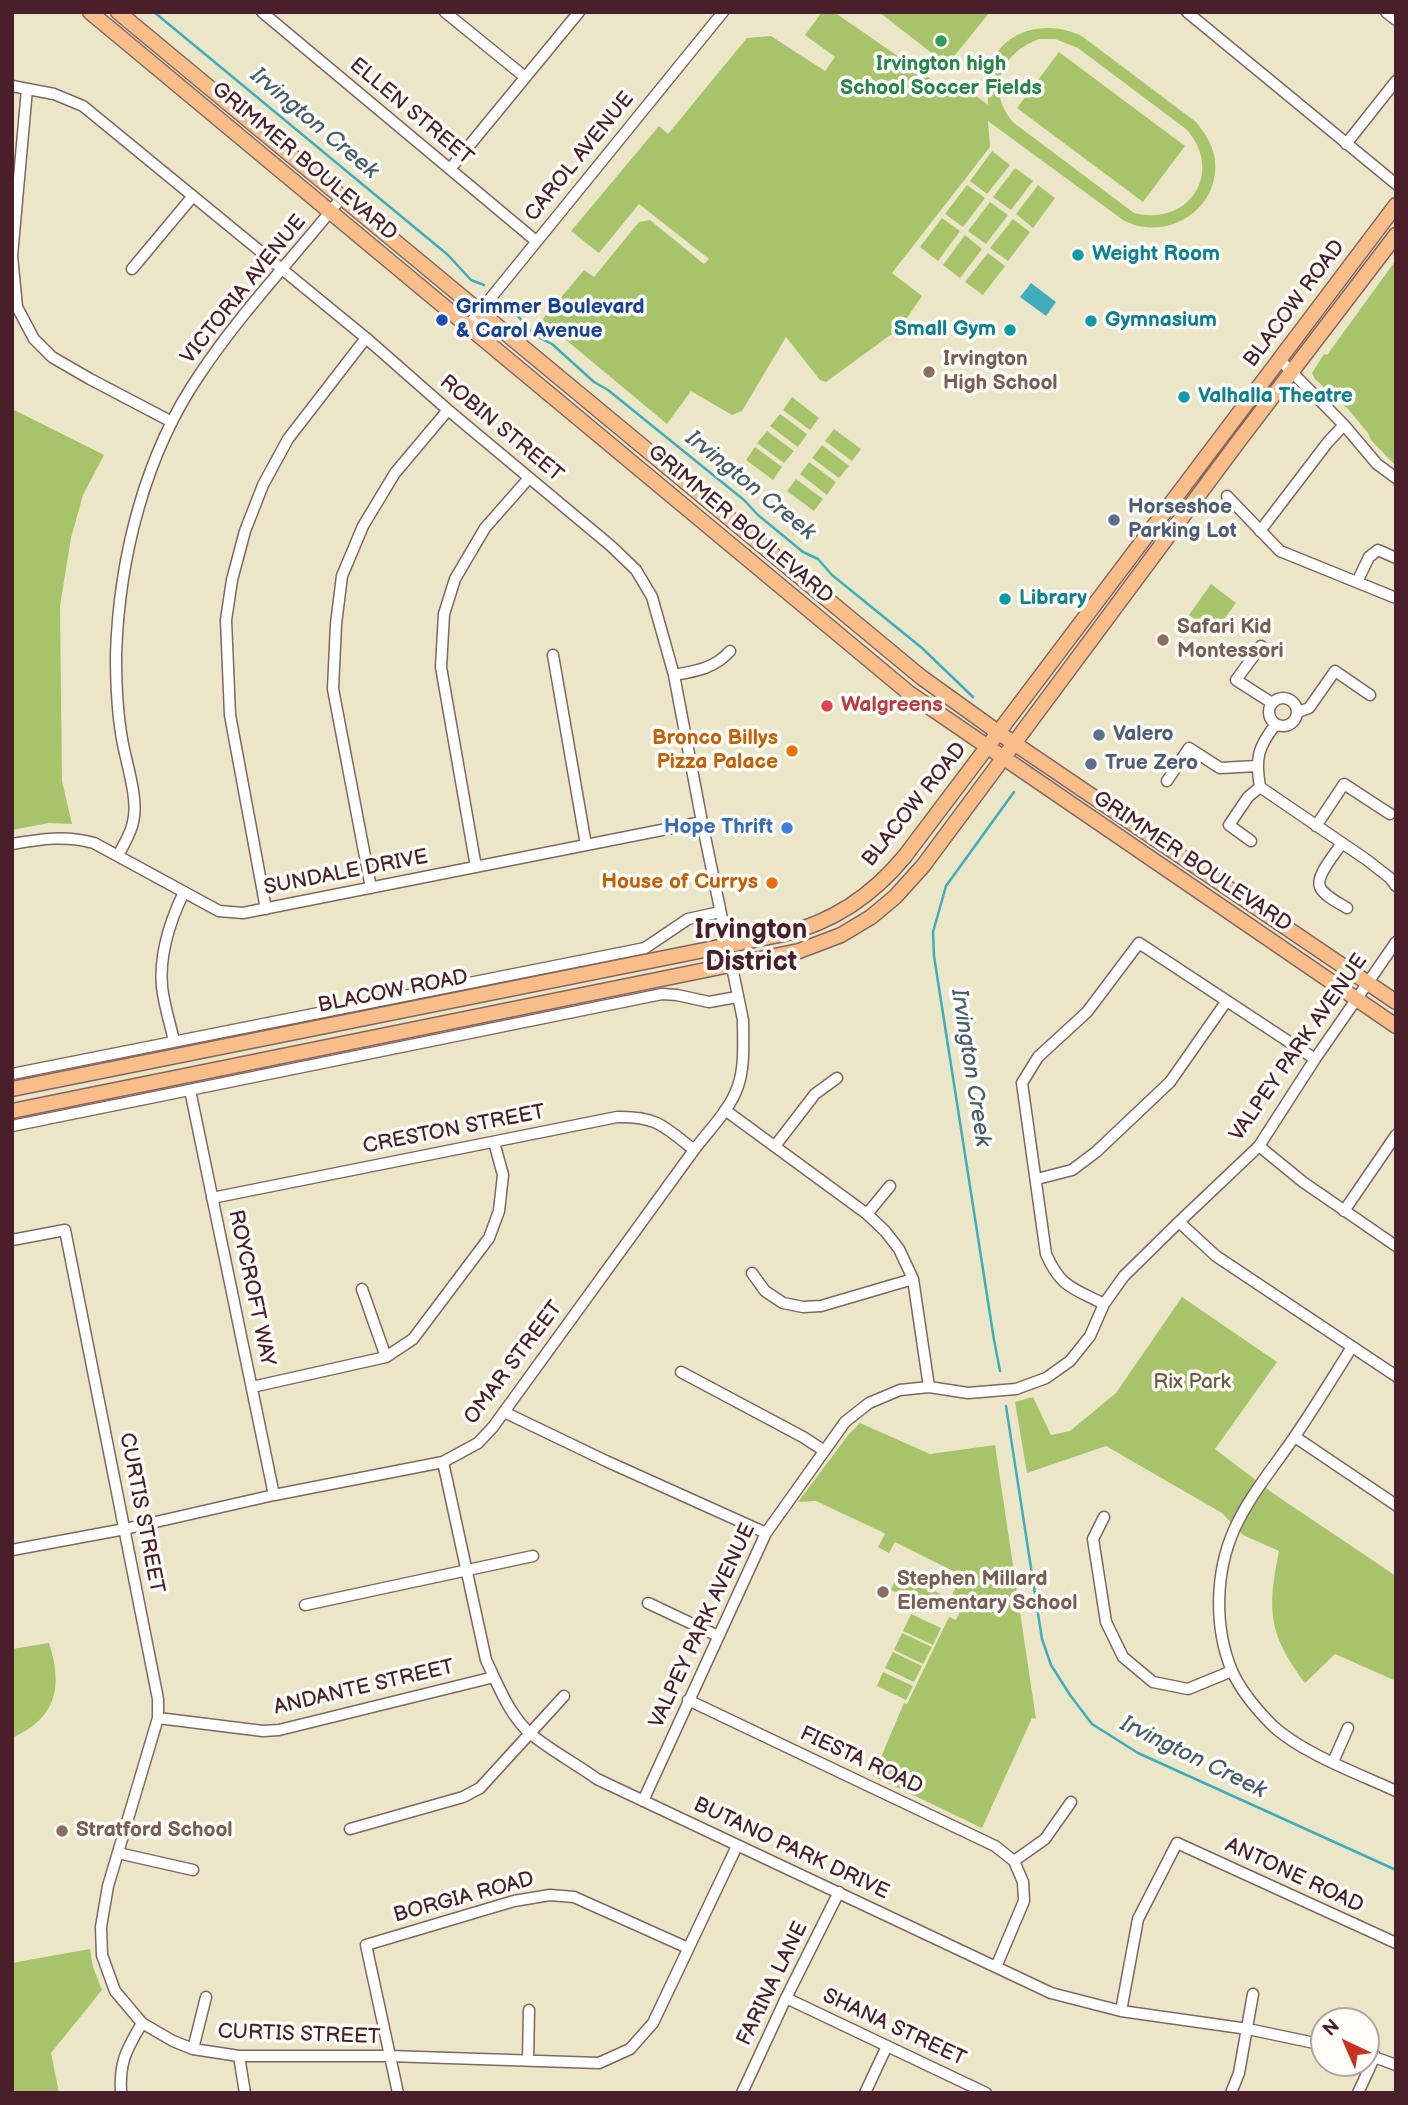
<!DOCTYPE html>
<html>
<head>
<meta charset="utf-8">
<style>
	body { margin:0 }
	#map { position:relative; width:1408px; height:2105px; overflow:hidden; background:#ece6c8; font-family:"Balsamiq Sans",sans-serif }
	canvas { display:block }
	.frame { position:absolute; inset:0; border:14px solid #4a1f2b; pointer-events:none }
	.north { position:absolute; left:1310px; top:2007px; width:70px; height:70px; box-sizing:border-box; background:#fdfcf7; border:2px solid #b5a4a5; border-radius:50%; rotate:316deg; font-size:19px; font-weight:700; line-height:28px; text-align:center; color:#4a1f2b }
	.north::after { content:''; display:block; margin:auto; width:24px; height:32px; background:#c8321e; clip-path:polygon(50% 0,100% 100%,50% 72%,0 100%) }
</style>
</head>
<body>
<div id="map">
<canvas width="1408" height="2105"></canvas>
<div class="frame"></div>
<div class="north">N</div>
</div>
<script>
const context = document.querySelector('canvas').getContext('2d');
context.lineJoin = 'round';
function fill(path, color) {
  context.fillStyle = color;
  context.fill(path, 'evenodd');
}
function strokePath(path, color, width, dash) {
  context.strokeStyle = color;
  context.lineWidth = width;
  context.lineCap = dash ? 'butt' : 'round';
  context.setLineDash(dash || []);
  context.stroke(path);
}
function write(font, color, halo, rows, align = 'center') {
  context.font = font + ' "Balsamiq Sans",sans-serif';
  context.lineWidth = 7;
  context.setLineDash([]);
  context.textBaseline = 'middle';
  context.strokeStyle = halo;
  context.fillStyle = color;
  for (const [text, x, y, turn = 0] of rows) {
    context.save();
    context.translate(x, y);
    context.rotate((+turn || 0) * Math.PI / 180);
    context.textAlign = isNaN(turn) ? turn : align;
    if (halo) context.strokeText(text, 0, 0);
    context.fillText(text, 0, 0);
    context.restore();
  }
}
const green = new Path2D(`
	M822 12H834L954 95 962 85 988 105C988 96 986 87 987 77 995 31 1046 17 1083 37L1196 122C1205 133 1213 145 1215 160 1220 211 1165 243 1123 220L988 121 990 147 892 273 922 296 900 328 826 382 820 380 786 337 742 411 732 415 691 391 667 424 542 320 584 270 594 277 639 222 650 220 704 264 709 259 639 204 599 253 571 231 659 126 668 134 747 38 771 36 825 71 835 57 805 35ZM1039 39H1055L1078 48 1186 129C1225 172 1189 227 1134 213L1014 123C985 90 1001 53 1039 39Z
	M879 12H990L947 65Z
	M1059 52 1185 146 1143 202 1017 108Z
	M992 151 1010 165 987 194 970 181Z
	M1015 168 1033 181 1011 210 993 197Z
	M967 185 985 198 963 227 945 214Z
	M1038 185 1055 198 1033 228 1016 214Z
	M990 202 1008 215 986 244 968 231Z
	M942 218 960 231 938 261 920 247Z
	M1013 219 1030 232 1008 261 990 248Z
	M965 235 982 249 960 278 943 265Z
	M988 253 1005 266 983 295 965 282Z
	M1396 260V466L1371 440 1368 433 1349 410 1315 379 1312 373 1324 354 1327 355Z
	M792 397 819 418 810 430 783 410Z
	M12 409 104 455 83 495 71 538 60 606 62 781 72 824 49 823 12 830Z
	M780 414 807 434 798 447 770 426Z
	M834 429 861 449 852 461 825 441Z
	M767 431 794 451 784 463 757 443Z
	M822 445 849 466 839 478 812 458Z
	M755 447 782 467 773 480 746 460Z
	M809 462 836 482 827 495 800 474Z
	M796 479 823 499 814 511 787 491Z
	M1211 584 1236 603 1214 633 1189 615Z
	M1182 1297 1277 1362 1215 1449 1274 1494 1396 1576V1681L1335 1654 1305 1683C1268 1633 1267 1611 1279 1551L1243 1535 1222 1513 1106 1446 1027 1473 1015 1402 1033 1397 1051 1435 1070 1431 1116 1393Z
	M860 1423 930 1454 995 1445 1036 1719 1032 1718 982 1828 873 1776 904 1703 907 1704 949 1617 956 1620 965 1601 952 1595 961 1575 895 1542 889 1553 878 1547 885 1534 882 1532 816 1501 798 1502 849 1434Z
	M898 1574 945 1596 938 1612 891 1590Z
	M911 1614 941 1628 933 1645 903 1631Z
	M902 1633 932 1647 923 1664 894 1650Z
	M49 1643C63 1686 57 1718 12 1738V1649Z
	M893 1652 922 1666 914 1682 885 1668Z
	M883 1672 913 1686 906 1700 877 1686Z
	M90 1949 93 1967 102 1990 51 2053 59 2093H12V1963Z`);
const water = new Path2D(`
	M1031 283 1056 302 1046 316 1020 297Z`);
const stream = new Path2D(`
	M154 12 448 255 471 280 484 285
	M506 302 534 335 552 344 594 382 608 390 744 500 758 515 803 552 818 559 832 575 922 648 973 697
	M1000 1371 994 1340 934 956 933 932 946 886 1014 792
	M1006 1406 1042 1639 1051 1665 1070 1695 1092 1724 1138 1753 1396 1870`);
const minor = new Path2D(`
	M262 12 536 241
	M445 12 525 77
	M1187 12 1396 184
	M1386 12 1396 20
	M12 86 54 94 83 106 366 338 448 410 611 546 636 570 652 597 674 675 702 822 743 1020C743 1041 745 1066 738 1086 730 1110 709 1130 694 1150L493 1427 478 1443 443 1462 274 1495 125 1529 12 1550
	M1346 144 1396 81
	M450 169 579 12
	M12 256 17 307 34 339 52 357 90 379 172 422
	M12 256 27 89
	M132 269 193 196
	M468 326 723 12
	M1280 360 1344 425 1377 464 1396 478
	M1227 496 1280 551 1396 598
	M1260 531 1328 442 1344 425
	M1357 582 1369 557 1378 550 1396 558
	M1261 646 1236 680 1272 703
	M553 655 586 845
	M674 675C697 671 715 668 730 651
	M1269 712a14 14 0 1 1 28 0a14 14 0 1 1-28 0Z
	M1298 712 1309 708 1335 671 1370 695
	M1276 724C1258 747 1255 758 1260 787L1367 860 1390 878 1396 886
	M1167 781 1189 748 1220 768 1257 766
	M1316 826 1344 784 1390 814
	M1251 841 1229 825 1248 797 1260 787
	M1342 843C1336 853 1315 876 1320 887 1324 896 1339 903 1347 908
	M12 844C41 839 66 835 94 843L219 911 243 913 702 822
	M118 856C123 845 131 834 133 822 139 799 126 763 122 739 117 711 116 683 116 655 119 558 145 454 200 374 242 311 295 256 342 197
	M476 867 441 667 444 614 455 579 485 528 529 478
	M371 888 333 689 336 624 342 576 363 526 395 473 448 410
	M266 909 230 715 226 620 232 580 245 531 263 485 288 439 366 338
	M174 1041C170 1023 164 1005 162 987 159 954 170 921 184 892
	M12 1074 645 948 688 919 720 912
	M190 1090 274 1495
	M725 1110 867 1214 885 1231 899 1249 913 1279 929 1387
	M12 1126 662 994 677 995 709 1002 737 997
	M775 1146 815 1094 837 1078
	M1259 1146 1303 1182 1396 1246
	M1037 1179 1072 1170 1096 1152 1170 1082 1226 1002
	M212 1198 617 1117C656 1116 664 1126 694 1150
	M1344 1211 1396 1135
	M867 1214 890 1186
	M1179 1222 1216 1256 1396 1376
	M12 1240 65 1230 158 1699V1718L108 1886 101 1927 102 1955 115 1991 142 2023 173 2041 193 2049 239 2056H389L599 2063 630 2049 653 2023 737 1846
	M752 1273 765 1291 783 1303 803 1307 821 1306 913 1279
	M362 1289 386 1357
	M1104 1304C1073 1288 1061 1288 1046 1254L1022 1083 1038 1057 1087 1012 1139 943 1315 1059
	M1352 1347C1333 1377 1315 1407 1295 1436 1274 1467 1249 1496 1234 1530 1215 1573 1214 1628 1232 1671 1241 1691 1258 1711 1273 1726 1302 1753 1359 1774 1396 1791
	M681 1372 803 1437 823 1450
	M252 1387 386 1357 413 1339 489 1238 499 1211 503 1175 494 1142
	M504 1412 606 1461 766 1533
	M1295 1437 1396 1505
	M443 1462 486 1660C498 1685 510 1717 532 1735 552 1751 576 1764 597 1779L1051 1993 1121 2011 1248 2029 1324 2045
	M1104 1517 1093 1539 1106 1622 1123 1657 1153 1682 1188 1689 1232 1671
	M648 1603 718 1636
	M305 1605 533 1556
	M688 1700 995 1846 1014 1861 1023 1882 1024 1901 996 1967
	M158 1718 263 1731 279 1730 494 1677
	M1333 1762 1348 1728
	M643 1801 766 1533 845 1422 869 1403 900 1390 929 1387 968 1393 1016 1389 1046 1378 1070 1361 1090 1336 1104 1304 1124 1276 1179 1222 1259 1146 1315 1059 1396 942
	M350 1829 463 1797 480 1788 564 1696
	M118 1853 193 1870
	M1014 1861 1045 1839 1071 1802
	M786 1998 986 2093
	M1121 2011 1138 1919 1177 1843 1396 1943
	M193 2049 206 1997
	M1366 2054 1396 2065
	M239 2056 245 2093
	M528 2060 529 2010
	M121 2093C119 2061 127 2049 142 2023
	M398 2093 366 1945 514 1901 550 1895 574 1897 688 1948
	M742 2093 786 1998 839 1892
	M865 2093 887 2046
	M1231 2093 1239 2073 1253 1994
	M1358 2093 1375 2056`);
const major = new Path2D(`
	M90 12 909 693 1396 1026
	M118 12 921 677 999 733 1396 1002
	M12 1089 784 934C834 922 873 895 905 856L1396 205
	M12 1111 799 951 841 935 871 917 895 897 923 866 1238 442 1396 235`);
const markers = [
	[941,41,7,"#2e9e5b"],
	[1078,255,7,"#0f9aa8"],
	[442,320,7,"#1a4fb4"],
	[1091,321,7,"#0f9aa8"],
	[1010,330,7,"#0f9aa8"],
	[929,372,7,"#8d6e63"],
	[1184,397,7,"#0f9aa8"],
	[1114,520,7,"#5c6f8a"],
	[1005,599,7,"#0f9aa8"],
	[1163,640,7,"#8d6e63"],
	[827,706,7,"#e0444e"],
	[1099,735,7,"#5c6f8a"],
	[792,751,7,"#e8710a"],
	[1091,764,7,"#5c6f8a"],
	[787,828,7,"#3f7fe0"],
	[772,883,7,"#e8710a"],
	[883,1592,7,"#8d6e63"],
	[62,1831,7,"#8d6e63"]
];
const leisureNames = [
	["Irvington high",941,65],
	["School Soccer Fields",941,89]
];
const streetNames = [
	["ELLEN STREET",411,112,40],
	["CAROL AVENUE",580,157,-51],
	["GRIMMER BOULEVARD",304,162,40],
	["VICTORIA AVENUE",244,290,-51],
	["BLACOW ROAD",1295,304,-53],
	["ROBIN STREET",501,429,40],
	["GRIMMER BOULEVARD",740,525,40],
	["BLACOW ROAD",915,805,-51],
	["GRIMMER BOULEVARD",1192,862,34],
	["SUNDALE DRIVE",346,873,-11],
	["BLACOW ROAD",393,992,-11],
	["VALPEY PARK AVENUE",1299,1048,-55],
	["CRESTON STREET",454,1130,-11],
	["ROYCROFT WAY",251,1288,78],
	["OMAR STREET",514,1363,-53],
	["CURTIS STREET",141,1513,79],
	["VALPEY PARK AVENUE",703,1626,-65],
	["ANDANTE STREET",364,1688,-13],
	["FIESTA ROAD",861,1761,25],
	["BUTANO PARK DRIVE",791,1849,25],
	["ANTONE ROAD",1294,1876,25],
	["BORGIA ROAD",464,1898,-15],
	["FARINA LANE",773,1984,-64],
	["SHANA STREET",894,2028,25],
	["CURTIS STREET",299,2035,2]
];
const cultureNames = [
	["Weight Room",1092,255],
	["Gymnasium",1105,321],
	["Small Gym",996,330,"right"],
	["Valhalla Theatre",1198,397],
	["Library",1019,599]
];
const transitNames = [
	["Grimmer Boulevard",456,308],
	["& Carol Avenue",456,332]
];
const educationNames = [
	["Irvington",943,360],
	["High School",943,384],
	["Safari Kid",1177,628],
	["Montessori",1177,652],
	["Stephen Millard",897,1580],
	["Elementary School",897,1604],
	["Stratford School",76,1831]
];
const serviceNames = [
	["Horseshoe",1128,508],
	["Parking Lot",1128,532],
	["Valero",1113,735],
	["True Zero",1105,764]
];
const healthNames = [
	["Walgreens",841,706]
];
const foodNames = [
	["Bronco Billys",778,739],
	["Pizza Palace",778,763],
	["House of Currys",758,883]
];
const shopNames = [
	["Hope Thrift",773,828]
];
const parkNames = [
	["Rix Park",1192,1383]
];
const waterNames = [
	["Irvington Creek",314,124,40],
	["Irvington Creek",750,486,39],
	["Irvington Creek",970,1068,81],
	["Irvington Creek",1193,1758,26]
];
const districtNames = [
	["Irvington",751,931],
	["District",751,963]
];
fill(green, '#a8c46b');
fill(water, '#40adbe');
strokePath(stream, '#40adbe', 2.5);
strokePath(minor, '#836562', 13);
strokePath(major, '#836562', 17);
strokePath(minor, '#fff', 10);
strokePath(major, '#f8bd89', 14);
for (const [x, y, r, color] of markers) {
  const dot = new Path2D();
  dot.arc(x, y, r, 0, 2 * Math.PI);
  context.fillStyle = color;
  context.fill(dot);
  strokePath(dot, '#fdfcf7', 2.5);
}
write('bold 21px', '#27864d', '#fdfcf7', leisureNames);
write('21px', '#4a1f2b', '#fdfcf7', streetNames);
write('bold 21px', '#0d838f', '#fdfcf7', cultureNames, 'left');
write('bold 21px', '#164399', '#fdfcf7', transitNames, 'left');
write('bold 21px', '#785e54', '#fdfcf7', educationNames, 'left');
write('bold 21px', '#4e5e75', '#fdfcf7', serviceNames, 'left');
write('bold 21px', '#be3a42', '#fdfcf7', healthNames, 'left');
write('bold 21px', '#c56008', '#fdfcf7', foodNames, 'right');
write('bold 21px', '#366cbe', '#fdfcf7', shopNames, 'right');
write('21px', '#6b5941', '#fdfcf7', parkNames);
write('italic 23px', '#465f6d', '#fdfcf7', waterNames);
write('bold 28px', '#4a1f2b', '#fdfcf7', districtNames);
</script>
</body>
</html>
